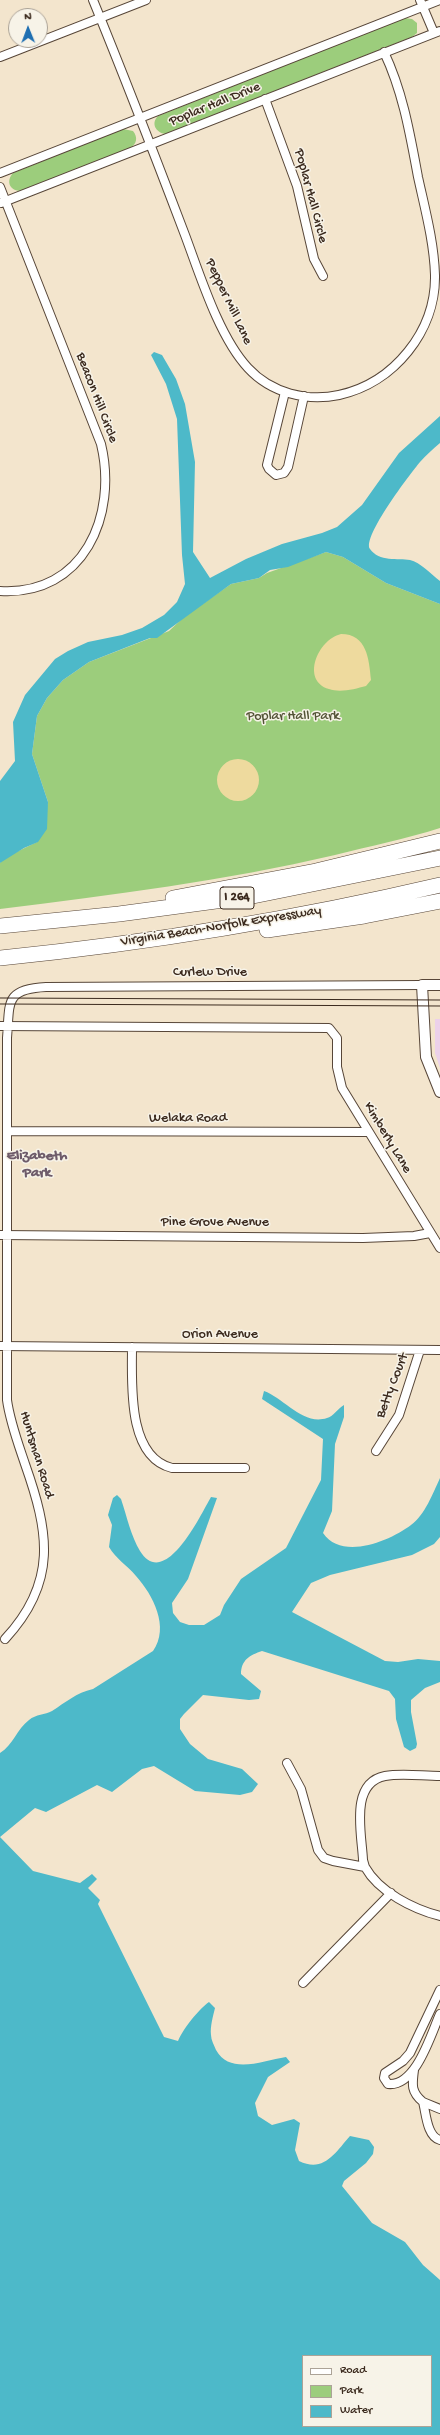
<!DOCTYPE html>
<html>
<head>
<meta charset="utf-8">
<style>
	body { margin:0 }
	#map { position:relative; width:440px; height:2435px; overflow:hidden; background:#f3e5cd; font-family:"Gochi Hand",sans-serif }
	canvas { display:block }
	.legend { position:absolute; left:302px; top:2355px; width:130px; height:72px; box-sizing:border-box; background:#f7f3e8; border:1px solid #aca397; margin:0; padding:5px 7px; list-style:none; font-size:12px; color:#3b2a1e }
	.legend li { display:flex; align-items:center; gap:8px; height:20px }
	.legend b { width:20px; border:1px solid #aca397 }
	.north { position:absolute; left:8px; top:8px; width:40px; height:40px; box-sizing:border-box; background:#f7f3e8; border:1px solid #aca397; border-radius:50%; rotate:359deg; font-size:11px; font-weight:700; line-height:16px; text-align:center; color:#3b2a1e }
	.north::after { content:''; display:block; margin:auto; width:14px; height:18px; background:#1f6fb2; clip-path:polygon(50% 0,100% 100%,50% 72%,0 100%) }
</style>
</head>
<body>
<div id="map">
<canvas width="440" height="2435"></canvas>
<ul class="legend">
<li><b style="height:5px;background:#fff"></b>Road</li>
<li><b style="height:11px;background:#9ccd7c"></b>Park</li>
<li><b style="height:11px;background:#4db9c9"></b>Water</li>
</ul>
<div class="north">N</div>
</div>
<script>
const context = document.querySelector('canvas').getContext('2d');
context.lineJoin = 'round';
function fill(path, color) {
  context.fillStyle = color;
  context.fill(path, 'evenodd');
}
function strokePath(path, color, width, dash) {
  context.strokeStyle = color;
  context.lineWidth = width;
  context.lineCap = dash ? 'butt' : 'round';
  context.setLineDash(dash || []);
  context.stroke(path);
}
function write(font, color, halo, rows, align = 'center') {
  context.font = font + ' "Gochi Hand",sans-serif';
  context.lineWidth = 3;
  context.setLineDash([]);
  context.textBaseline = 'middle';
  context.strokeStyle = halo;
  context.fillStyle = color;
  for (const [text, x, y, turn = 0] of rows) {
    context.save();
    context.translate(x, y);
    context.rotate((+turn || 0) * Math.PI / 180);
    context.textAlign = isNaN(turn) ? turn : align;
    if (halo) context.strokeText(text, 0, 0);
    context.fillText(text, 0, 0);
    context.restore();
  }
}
const built = new Path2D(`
	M435 1019H440V1068L435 1053Z`);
const green = new Path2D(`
	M405 18 412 19 417 23V33L412 37 165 134C155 132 151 123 158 116Z
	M123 129 133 131C138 137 137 144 130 148L20 191C9 190 6 181 13 173Z
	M326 552 343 557 386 583 440 604V828C406 839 370 846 335 855 224 881 113 895 0 909V863L4 858 37 842 48 802 32 754 37 716 47 698 63 680 89 662 169 631 185 616 231 584 259 578 267 573Z`);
const sand = new Path2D(`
	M341 634C367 634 369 659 371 680L366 686C355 689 340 693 329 689 301 681 317 640 341 634Z
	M217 780a21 21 0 1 1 42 0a21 21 0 1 1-42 0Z`);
const water = new Path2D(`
	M154 352 162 355 176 379 185 404 195 462 193 552 210 578 246 559 282 544 322 533 337 527 362 505 399 453 440 416V443C433 449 426 455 420 462 410 474 362 537 370 549 379 562 398 558 410 560 420 562 432 575 440 581V604L386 583 343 557 326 552 288 567 270 570 259 578 231 584 157 638H150L89 662 63 680 47 698 37 716 32 754 48 802 47 829 38 842 24 848 0 863V781L15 761 13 722 25 695 55 659 68 651 88 642 122 635 142 628 164 615 177 602 185 584 182 555 177 419 166 384 151 355Z
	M264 1391C284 1398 303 1426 327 1418 333 1417 338 1408 344 1405V1417L335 1444 332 1511 323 1533C342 1561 390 1541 411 1525 425 1515 433 1493 440 1478V1537L434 1544 412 1555 330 1575 311 1583 292 1612 385 1661 398 1662 418 1659 440 1661V1682L425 1688 411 1700V1712L417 1744 416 1748 410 1751 404 1747 396 1719 395 1699 389 1691 262 1651C250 1655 241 1660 241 1674L261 1691 259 1699 249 1700 203 1695 184 1714 180 1719V1729L190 1744 208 1759 242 1769 258 1784 252 1792 240 1795 195 1791 154 1766 142 1769 112 1792 97 1785 46 1812 35 1808 0 1837 33 1871 80 1883 92 1874 97 1879 88 1888 100 1900 98 1904 164 2037 178 2041C183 2029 198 2010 209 2002L215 2008C213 2016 210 2027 211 2035 211 2040 214 2045 216 2050 230 2075 262 2061 286 2057L290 2062 268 2077 255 2103 258 2116 272 2125 294 2119 300 2123 295 2150 299 2161C324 2173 335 2153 350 2136L369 2140 374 2147 373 2154 366 2163 344 2181 342 2186 372 2223 405 2242 423 2265 440 2280V2435H0V1753C13 1745 17 1729 29 1720 36 1714 45 1715 52 1711 66 1702 76 1693 93 1689L153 1651C170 1627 153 1595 136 1576 127 1565 116 1559 109 1547L112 1525 108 1515 113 1498 117 1495 121 1499C127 1517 131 1536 140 1551 165 1591 201 1514 211 1497L217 1498 188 1579 172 1603 173 1613 180 1622 189 1625H204L220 1615 224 1605 241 1579 286 1548 321 1480 323 1439 262 1399ZM303 2356H431V2426H303Z`);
const minor = new Path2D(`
	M93 0C125 78 155 156 185 235 200 275 219 337 248 368 271 393 307 402 339 395 394 383 436 331 435 275 434 242 425 209 418 177 410 134 403 92 384 52
	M420 0 434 33
	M0 57 146 0
	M265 99 297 186 314 259 323 276
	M0 173 440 0
	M0 187 101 444C118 515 84 596 0 591
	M1 203 440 31
	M285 392 267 465 269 469 276 475 284 473 288 467 304 396
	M0 1026 329 1028 337 1038V1067L342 1088 440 1248
	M8 1131 368 1132
	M0 1235 363 1238 414 1236 430 1233
	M0 1346 440 1350
	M132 1347C132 1384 127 1457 172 1468H245
	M376 1451 399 1415 420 1350
	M5 1639C58 1582 49 1532 25 1464 18 1443 10 1422 7 1400V1038C10 1003 4 989 46 987L422 985
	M287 1763 301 1789 318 1850 324 1858 333 1861 365 1867C379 1892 413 1909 440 1916
	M365 1867 363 1860C362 1835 349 1783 385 1776 402 1773 422 1776 440 1776
	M303 1983 391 1893
	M440 1990 410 2053 403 2061 385 2073 384 2078 388 2084C416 2087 431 2034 440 2014
	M414 2070C412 2085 411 2092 423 2102
	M440 2109 423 2102C426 2113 427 2137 440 2140`);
const tertiary = new Path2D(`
	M440 985H422L426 1057 440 1092`);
const motorway = new Path2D(`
	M173 898 316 871 440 841
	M0 926 119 914 253 896 440 858
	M267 930 364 916 440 901
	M0 958C148 943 295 919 440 885`);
const tram = new Path2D(`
	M0 998 440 1000
	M0 1004 440 1006`);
const shields = [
	[237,898,34]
];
const shieldNames = [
	["I 264",237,898]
];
const streetNames = [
	["Poplar Hall Drive",215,105,-22],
	["Poplar Hall Circle",310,196,75],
	["Pepper Mill Lane",228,302,65],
	["Beacon Hill Circle",96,398,69],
	["Virginia Beach-Norfolk Expressway",221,927,-9],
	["Curlew Drive",210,973],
	["Welaka Road",188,1119],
	["Kimberly Lane",387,1138,59],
	["Pine Grove Avenue",215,1223],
	["Orion Avenue",220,1335],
	["Betty Court",393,1386,-69],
	["Huntsman Road",36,1455,73]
];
const parkNames = [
	["Poplar Hall Park",293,717]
];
const neighbourhoodNames = [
	["Elizabeth",37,1157],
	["Park",37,1174]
];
fill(built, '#ecd1ea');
fill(green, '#9ccd7c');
fill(sand, '#eeda9e');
fill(water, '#4db9c9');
strokePath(minor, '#574638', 10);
strokePath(tertiary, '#574638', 12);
strokePath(motorway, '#574638', 16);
strokePath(minor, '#fff', 8);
strokePath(tertiary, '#fff', 10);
strokePath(motorway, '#fff', 15);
strokePath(tram, '#3b2a1e', 1);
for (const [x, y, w] of shields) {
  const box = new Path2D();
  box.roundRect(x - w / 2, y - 11, w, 22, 3);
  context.fillStyle = '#f7f3e8';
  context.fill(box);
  strokePath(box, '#3b2a1e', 1);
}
write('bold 13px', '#3b2a1e', null, shieldNames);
write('14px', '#3b2a1e', '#f7f3e8', streetNames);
write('14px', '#535336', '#f7f3e8', parkNames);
write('bold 15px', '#6e5b6a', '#f7f3e8', neighbourhoodNames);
</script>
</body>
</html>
